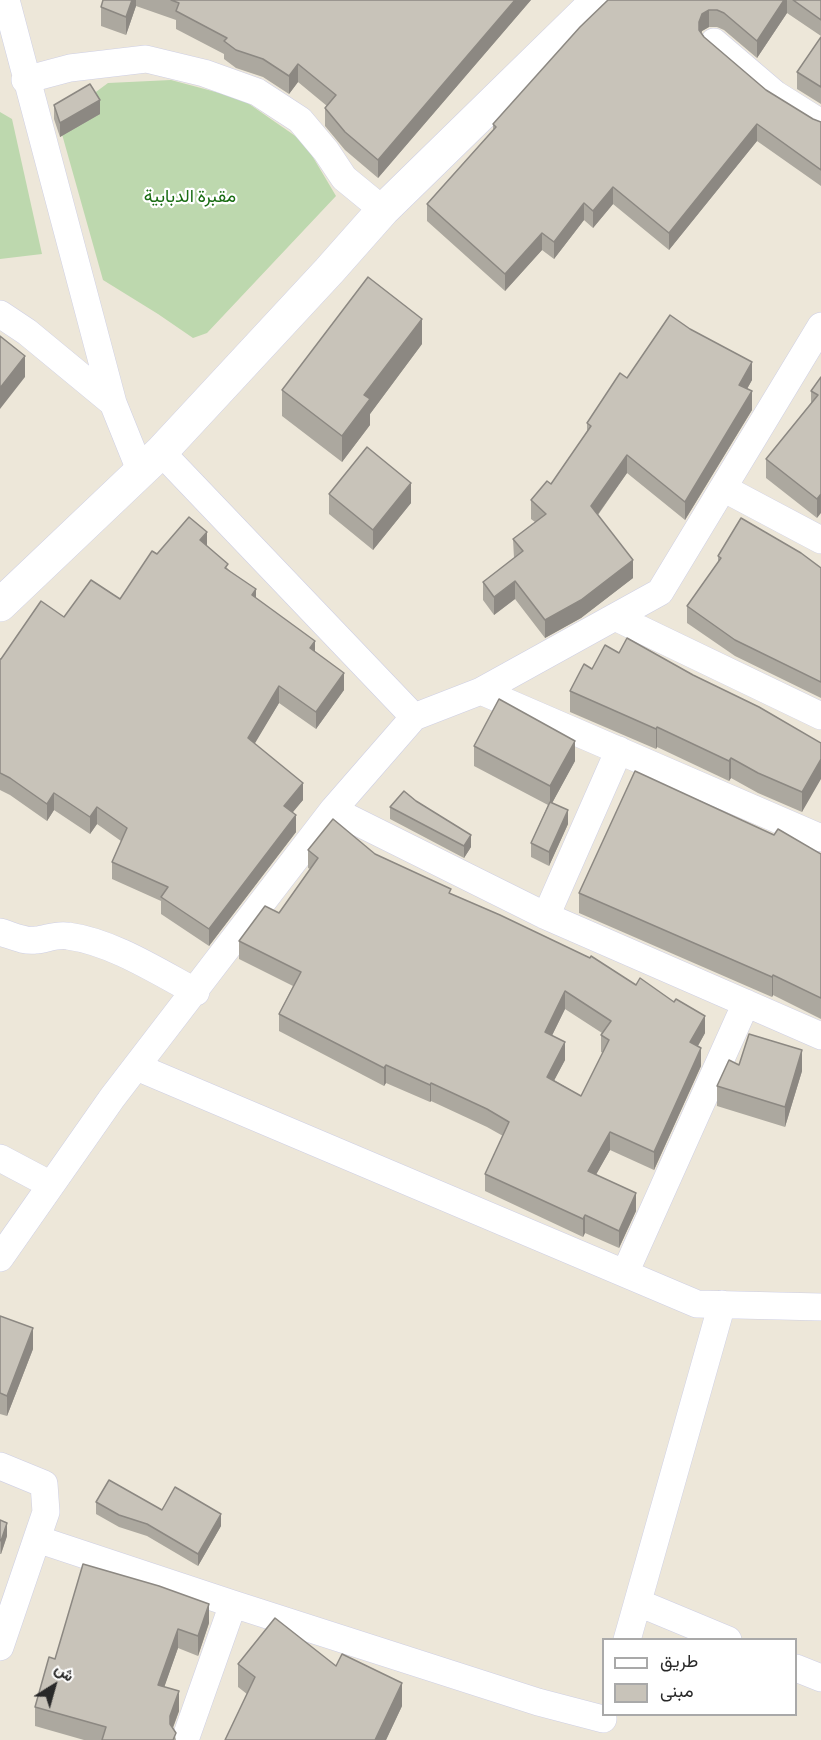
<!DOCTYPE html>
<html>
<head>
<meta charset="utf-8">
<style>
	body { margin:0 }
	#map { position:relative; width:821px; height:1740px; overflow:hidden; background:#ede7d9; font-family:Commissioner,Vazirmatn,sans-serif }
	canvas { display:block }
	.legend { position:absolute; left:602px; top:1638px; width:195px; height:78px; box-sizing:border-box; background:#fff; border:2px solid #a9a9a9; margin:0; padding:8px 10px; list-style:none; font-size:18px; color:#292929 }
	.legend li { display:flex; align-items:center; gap:12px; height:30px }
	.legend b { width:30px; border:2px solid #a9a9a9 }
	.north { position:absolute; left:24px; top:1656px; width:60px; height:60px; -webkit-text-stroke:4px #fff; paint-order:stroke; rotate:37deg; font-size:16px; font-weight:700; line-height:24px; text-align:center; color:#292929 }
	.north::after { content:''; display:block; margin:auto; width:21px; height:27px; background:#292929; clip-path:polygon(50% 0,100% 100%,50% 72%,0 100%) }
</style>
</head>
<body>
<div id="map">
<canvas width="821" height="1740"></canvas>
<ul class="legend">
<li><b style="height:8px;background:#fff"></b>طريق</li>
<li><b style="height:16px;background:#c8c3b9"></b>مبنى</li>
</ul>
<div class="north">ش</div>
</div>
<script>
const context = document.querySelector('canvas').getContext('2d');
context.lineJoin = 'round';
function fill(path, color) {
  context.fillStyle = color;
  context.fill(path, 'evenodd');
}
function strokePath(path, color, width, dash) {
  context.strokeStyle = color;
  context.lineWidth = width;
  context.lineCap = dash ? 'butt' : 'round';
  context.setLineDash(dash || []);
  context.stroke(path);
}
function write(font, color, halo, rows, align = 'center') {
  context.font = font + ' Commissioner,Vazirmatn,sans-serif';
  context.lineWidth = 4.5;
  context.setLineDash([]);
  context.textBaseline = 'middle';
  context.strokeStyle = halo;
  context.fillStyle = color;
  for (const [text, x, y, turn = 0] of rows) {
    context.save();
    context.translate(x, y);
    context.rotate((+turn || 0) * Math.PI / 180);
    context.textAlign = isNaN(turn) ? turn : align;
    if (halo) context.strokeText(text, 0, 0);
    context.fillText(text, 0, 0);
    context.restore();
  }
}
const cemetery = new Path2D(`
	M171 80 242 99 304 142 336 196 207 333 193 338 158 314 103 280 58 120 108 83Z
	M0 112 12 119 42 254 0 259Z`);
const street = new Path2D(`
	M6 0 113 403 140 470
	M714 42 775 94 821 123
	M25 80 70 68 146 59 204 73 257 92 300 120 326 151 344 178 383 210
	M0 314 27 332 113 403
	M161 452 414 717
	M723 488 821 540
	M615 617 821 716
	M481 691 821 838
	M333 810 546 916 821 1036
	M546 916 619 750
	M0 932C11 935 24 942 36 940 47 939 56 934 68 936 112 942 157 971 196 992
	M137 1067 697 1304 821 1307
	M0 1158 51 1185
	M0 1258 112 1098 333 810 414 717 481 691 660 592 821 326
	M625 1273 746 1003
	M0 1466 44 1484 46 1512 0 1647
	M37 1539 233 1604 538 1702 603 1719
	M639 1603 728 1640
	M627 1640 722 1304
	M796 1668 821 1678
	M185 1740 233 1604`);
const secondary = new Path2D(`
	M0 605 161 452 329 271 383 210 598 0`);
const wall = new Path2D(`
	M103 0H531L378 178 345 150 325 126V108L327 106 298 82 289 94 263 77 236 68 224 59V54L176 29V20L136 6 126 35 101 26V7Z
	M608 0H821V36L787 13 757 58 724 30 717 27H709L702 31 701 33 704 37 766 90 813 119 821 122V186L757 141 669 250 613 204 593 228 584 220 554 259 542 250 505 291 427 221V204L493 130V124Z
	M821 37V104L797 89V72Z
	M54 105 100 114 60 137 54 119Z
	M422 344 370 414V425L342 462 282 416V390Z
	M821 377 817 518 766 478V459L811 403V391Z
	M627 378 752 380 747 389 752 410 685 520 627 473 598 515 633 578 581 618 545 638 515 599 494 615 483 600V582L514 558 513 539 535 522 531 519V500L551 484 587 433V423Z
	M329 494 411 503 373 550 329 514Z
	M207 547 256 598 315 652 344 690 316 729 279 703 254 743 303 800 292 812 296 832 209 946 161 914V901L112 879V862L121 841 97 824 90 834 54 810 47 821 10 795 0 790V659H1L64 617 120 599 157 554Z
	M718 556 821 568V698L735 656 687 623V606L718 562Z
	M619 653 693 675 821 743 802 812 758 793 731 778 729 781 657 747 656 749 570 712V691Z
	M474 746 575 761 552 803 568 824 549 866 531 857V843L548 805 474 766Z
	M390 807 471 847 464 858 390 819Z
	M774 835 821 854V1019L773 995 772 997 579 913V893Z
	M308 850 375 854 705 1033 698 1046 701 1066 654 1170 610 1150 596 1174 636 1211 619 1248 585 1233 583 1237 485 1191V1174L503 1136 487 1127 431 1101 430 1102 386 1083 384 1086 279 1031V1014L293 986 239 959V941L279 913 310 869 308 868ZM565 1009 602 1033 601 1035V1052L603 1053 581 1096 554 1080 565 1060 552 1035Z
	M739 1065 802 1071 785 1127 717 1106V1086Z
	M0 1316 33 1349 7 1416 0 1414Z
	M96 1502 162 1510 221 1526 198 1566 147 1536 119 1527 96 1514Z
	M0 1520 7 1536 1 1554H0Z
	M209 1604V1623L198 1656 178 1648 164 1687 179 1711 173 1728 176 1740H84L35 1726V1707L55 1659Z
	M238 1664 336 1666 402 1706 386 1740H225L247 1694 238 1687Z`);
const shadedWall = new Path2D(`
	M132 0H136V6L126 35V17Z
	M515 0H531L378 178V160Z
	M784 0H787V13L757 58V41Z
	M709 10V27L702 31 699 39V22L702 14Z
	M298 64V82L289 94V76Z
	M100 100V114L60 137V123Z
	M757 124V141L669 250V233Z
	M613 187V204L593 228V211Z
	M584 203V220L554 259V242Z
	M542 233V250L505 291V274Z
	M422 319V344L370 414V425L342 462V436L364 395Z
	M25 356V377L0 409V388Z
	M752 362V380L739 403V385Z
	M752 391V410L685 520V502Z
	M627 455V473L591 524V506Z
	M411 483V503L373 550V530Z
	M821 494V513L817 518V499Z
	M207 532V549L200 540Z
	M633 560V578L581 618 545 638V620Z
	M515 581V599L494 615V597Z
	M256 589V605L252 595Z
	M315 641V658L310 648Z
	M344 673V690L316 729V712Z
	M279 686V703L248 755V738Z
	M657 727V747L656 749V729Z
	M575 741V761L550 807V786Z
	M731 758V778L729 781V761Z
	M821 759V779L802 812V792Z
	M303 783V800L284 823V806Z
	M54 793V810L47 821V804Z
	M97 807V824L90 834V817Z
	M568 810V824L549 866V852Z
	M296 815V832L209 946V929Z
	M471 835V847L464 858V846Z
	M773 975V995L772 997V977Z
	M565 991V1009L545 1050V1032Z
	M705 1016V1033L690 1060V1042Z
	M565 1042V1060L547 1094V1077Z
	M701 1048V1066L654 1170V1152Z
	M802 1050V1071L785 1127V1107Z
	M386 1065V1083L384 1086V1068Z
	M431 1083V1101L430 1102V1085Z
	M610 1132V1150L588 1189V1171Z
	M636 1193V1211L619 1248V1231Z
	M585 1215V1233L583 1237V1219Z
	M33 1328V1349L7 1416V1396Z
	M221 1514V1526L198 1566V1554Z
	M7 1523V1536L1 1554V1541Z
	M209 1604V1623L198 1656V1636Z
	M178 1629V1648L158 1705V1685Z
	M402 1683V1706L386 1740H375Z
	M179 1691V1711L170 1735V1716Z`);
const building = new Path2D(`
	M103 0H132L126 17 101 7Z
	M171 0H515L378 160 345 132 325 108 336 95 298 64 289 76 263 59 236 50 224 41 227 38 176 11 179 3Z
	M608 0H784L757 41 724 13 717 10H709L702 14 699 22V30L704 37 766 90 813 119 821 122V170L757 124 669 233 613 187 593 211 584 203 554 242 542 233 505 274 427 204 496 127 493 124 580 27Z
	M793 0H821V20Z
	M821 37V87L797 72Z
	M90 84 100 100 60 123 54 105Z
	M368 277 422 319 364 395 370 399 342 436 282 390Z
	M670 315 690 329 752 362 739 385 752 391 685 502 627 455 591 506 633 560 581 600 545 620 515 581 494 597 483 582 523 551 513 539 546 514 531 500 547 481 551 484 591 426 587 423 620 373 627 378Z
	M0 336 25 356 0 388Z
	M821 377V494L817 499 766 459 818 395 811 391Z
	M367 447 411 483 373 530 329 494Z
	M189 517 207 532 200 540 228 564 225 568 256 589 252 595 315 641 310 648 344 673 316 712 279 686 248 738 303 783 284 806 296 815 209 929 161 897 168 887 112 862 127 828 97 807 90 817 54 793 47 804 10 778 0 773V659H1L41 601 64 617 91 580 120 599 152 551 157 554Z
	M741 518 801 553 821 568V682L735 640 687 606 721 558 718 556Z
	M627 638 693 675 759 707 821 743V759L802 792 758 773 731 758 729 761 657 727 656 729 570 691 584 664 592 669 605 645 619 653Z
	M499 699 575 741 550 786 474 746Z
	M635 771 774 835 778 829 821 854V998L773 975 772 977 579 893Z
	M404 791 416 801 471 835 464 846 390 807Z
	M550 802 568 810 549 852 531 843Z
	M333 819 375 854 451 889 449 893 500 915 590 958 591 956 636 985 640 978 674 1002 676 999 705 1016 690 1042 701 1048 654 1152 610 1132 588 1171 636 1193 619 1231 585 1215 583 1219 485 1174 509 1122 487 1109 431 1083 430 1085 386 1065 384 1068 279 1014 301 972 239 941 265 906 279 913 318 858 308 850ZM565 991 611 1021 601 1035 609 1040 581 1096 547 1077 565 1042 545 1032Z
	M749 1034 802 1050 785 1107 717 1086 729 1060 739 1065Z
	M0 1316 33 1328 7 1396 0 1393Z
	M109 1480 162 1510 175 1487 221 1514 198 1554 147 1524 119 1515 96 1502Z
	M0 1520 7 1523 1 1541 0 1540Z
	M83 1564 159 1586 209 1604 198 1636 178 1629 158 1685 179 1691 170 1716V1724L176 1733 173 1740H102L106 1727 35 1707 49 1657 55 1659Z
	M275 1618 336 1666 342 1654 402 1683 375 1740H225L255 1677 238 1664Z`);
const parkNames = [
	["مقبرة الدبابية",190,196]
];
fill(cemetery, '#bdd8ae');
strokePath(street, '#cecfe4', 28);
strokePath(secondary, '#cecfe4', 34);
strokePath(street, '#fff', 27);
strokePath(secondary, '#fff', 33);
fill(wall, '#aca89f');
fill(shadedWall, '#8c8882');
fill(building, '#c8c3b9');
strokePath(building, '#8c8882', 1.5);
write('18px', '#196c12', '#fff', parkNames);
</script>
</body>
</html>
